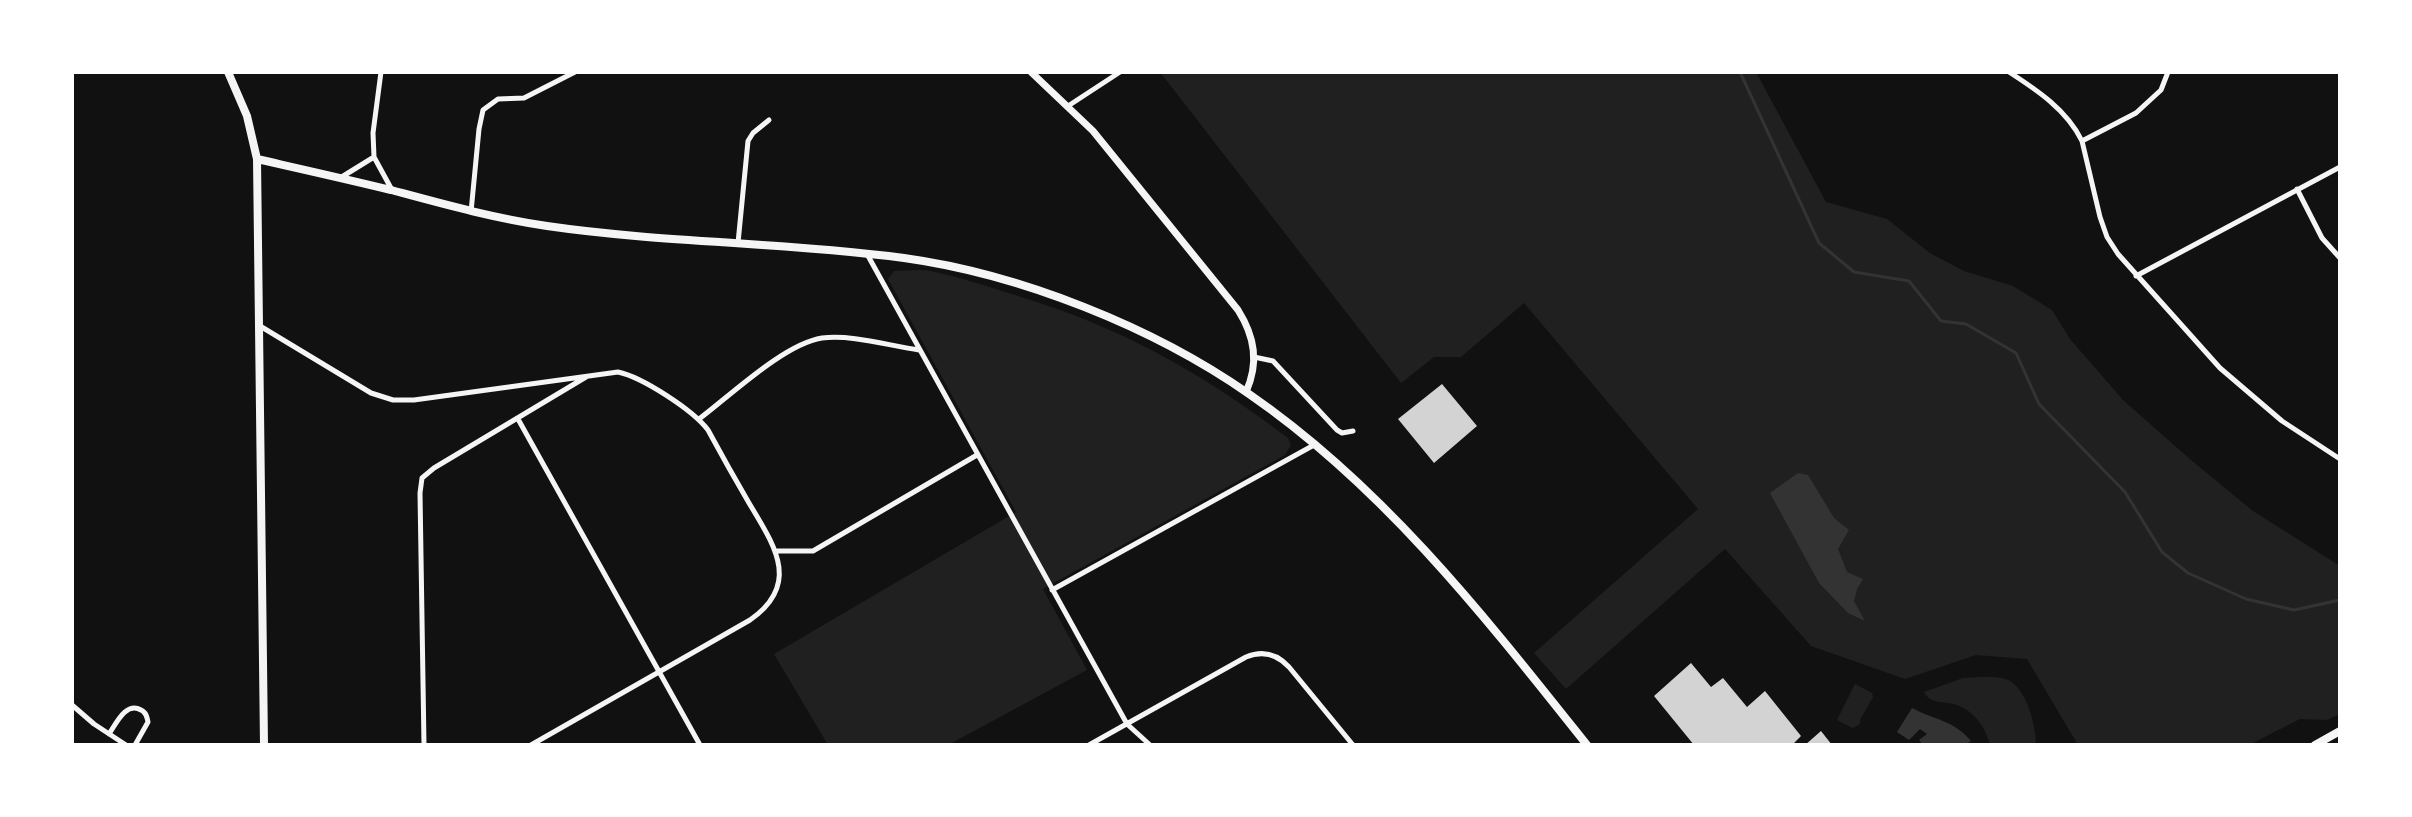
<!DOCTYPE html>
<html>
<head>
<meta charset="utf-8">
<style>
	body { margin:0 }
	#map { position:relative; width:2412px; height:817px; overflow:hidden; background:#111; font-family:"PT Sans Narrow",sans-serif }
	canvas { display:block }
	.frame { position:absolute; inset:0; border:74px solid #fff; pointer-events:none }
</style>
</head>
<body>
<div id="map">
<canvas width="2412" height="817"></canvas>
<div class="frame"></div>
</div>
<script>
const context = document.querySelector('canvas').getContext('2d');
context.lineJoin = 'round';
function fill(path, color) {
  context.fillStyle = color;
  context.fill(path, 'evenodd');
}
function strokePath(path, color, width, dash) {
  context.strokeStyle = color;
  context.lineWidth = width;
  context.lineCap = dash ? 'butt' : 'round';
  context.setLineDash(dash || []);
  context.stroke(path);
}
const green = new Path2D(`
	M1160 72H1756L1826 202 1887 219 1930 253 1964 271 2013 286 2052 310 2070 339 2123 400 2191 460 2253 511 2340 566V714L2327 720 2300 719 2249 745H2078L2027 659 1976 655 1905 679 1811 646 1725 549 1566 689 1534 653 1698 509 1524 303 1461 357H1434L1401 383Z
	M894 271C905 271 919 269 930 271 955 276 981 284 1005 292 1115 324 1197 369 1288 438L1291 445 1285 455 1043 589 1087 670 948 745H828L774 654 1016 512 888 279Z
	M1981 677C1991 677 2001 676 2010 681 2027 691 2035 724 2036 742L2031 745H1990C1985 726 1973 709 1953 704 1942 701 1930 704 1924 692L1963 678Z
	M1855 684 1872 693 1873 697 1860 720V724L1853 728 1837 720Z`);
const water = new Path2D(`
	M1798 473 1808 475 1834 518 1849 530 1838 549 1847 572 1863 579 1857 589 1854 601 1865 621 1848 613 1819 583 1770 493Z
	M1912 708C1934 720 1954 720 1971 741L1965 745H1923L1919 740 1927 734 1920 729 1909 740 1897 732Z`);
const stream = new Path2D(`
	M1740 72 1819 243 1854 272 1909 281 1941 321 1966 324 2016 353 2039 404 2125 492 2162 552 2188 573 2246 599 2294 610 2340 600`);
const building = new Path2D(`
	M1442 384 1477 426 1434 463 1398 419Z
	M1691 663 1711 687 1723 678 1747 707 1765 691 1801 736 1792 745H1694L1654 696Z
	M1821 731 1832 745H1805Z`);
const minor = new Path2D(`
	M381 72 373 133 374 157 392 190
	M2009 72C2037 90 2067 110 2082 141L2100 217 2107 237 2118 254 2220 368 2282 421 2340 459
	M1068 106 1120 72
	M2082 141 2136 113 2161 90 2168 72
	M340 178 374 157
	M2297 189 2322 238 2340 258
	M471 212 479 129 483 110 498 99 524 98 575 72
	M738 243 748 141 753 133 769 120
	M867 254 1127 724 1150 745
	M2136 276 2340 167
	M260 326 371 393 393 400H414L618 372C642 377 693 410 708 430 721 454 735 479 749 503 774 545 802 584 750 620L531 745
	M1254 357 1273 361 1337 430 1342 433 1353 431
	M518 419 700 745
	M699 419C731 395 784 344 822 338 851 334 890 346 919 350
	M777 551H813L977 455
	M1052 590 1314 445
	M72 705 94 724 126 745
	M109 734C116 724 126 701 141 710 146 712 147 717 148 722L135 745
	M424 745 420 493 422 478 434 468 586 377
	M1089 745 1246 657C1263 650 1277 654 1289 667L1353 745`);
const tertiary = new Path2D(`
	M1031 72 1093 131 1238 310C1255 337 1259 363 1246 392`);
const primary = new Path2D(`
	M228 72 247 116 257 159 264 745
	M257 159C301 169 346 179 391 190 443 204 493 218 547 226 664 243 786 242 904 258 1020 274 1153 327 1249 394 1384 487 1486 618 1587 745
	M2315 745 2340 731`);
fill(green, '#202020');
fill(water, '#333');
strokePath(stream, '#333', 3);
fill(building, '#d3d3d3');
strokePath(minor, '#f5f5f5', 5);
strokePath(tertiary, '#f5f5f5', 7);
strokePath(primary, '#f5f5f5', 8);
</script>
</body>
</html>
